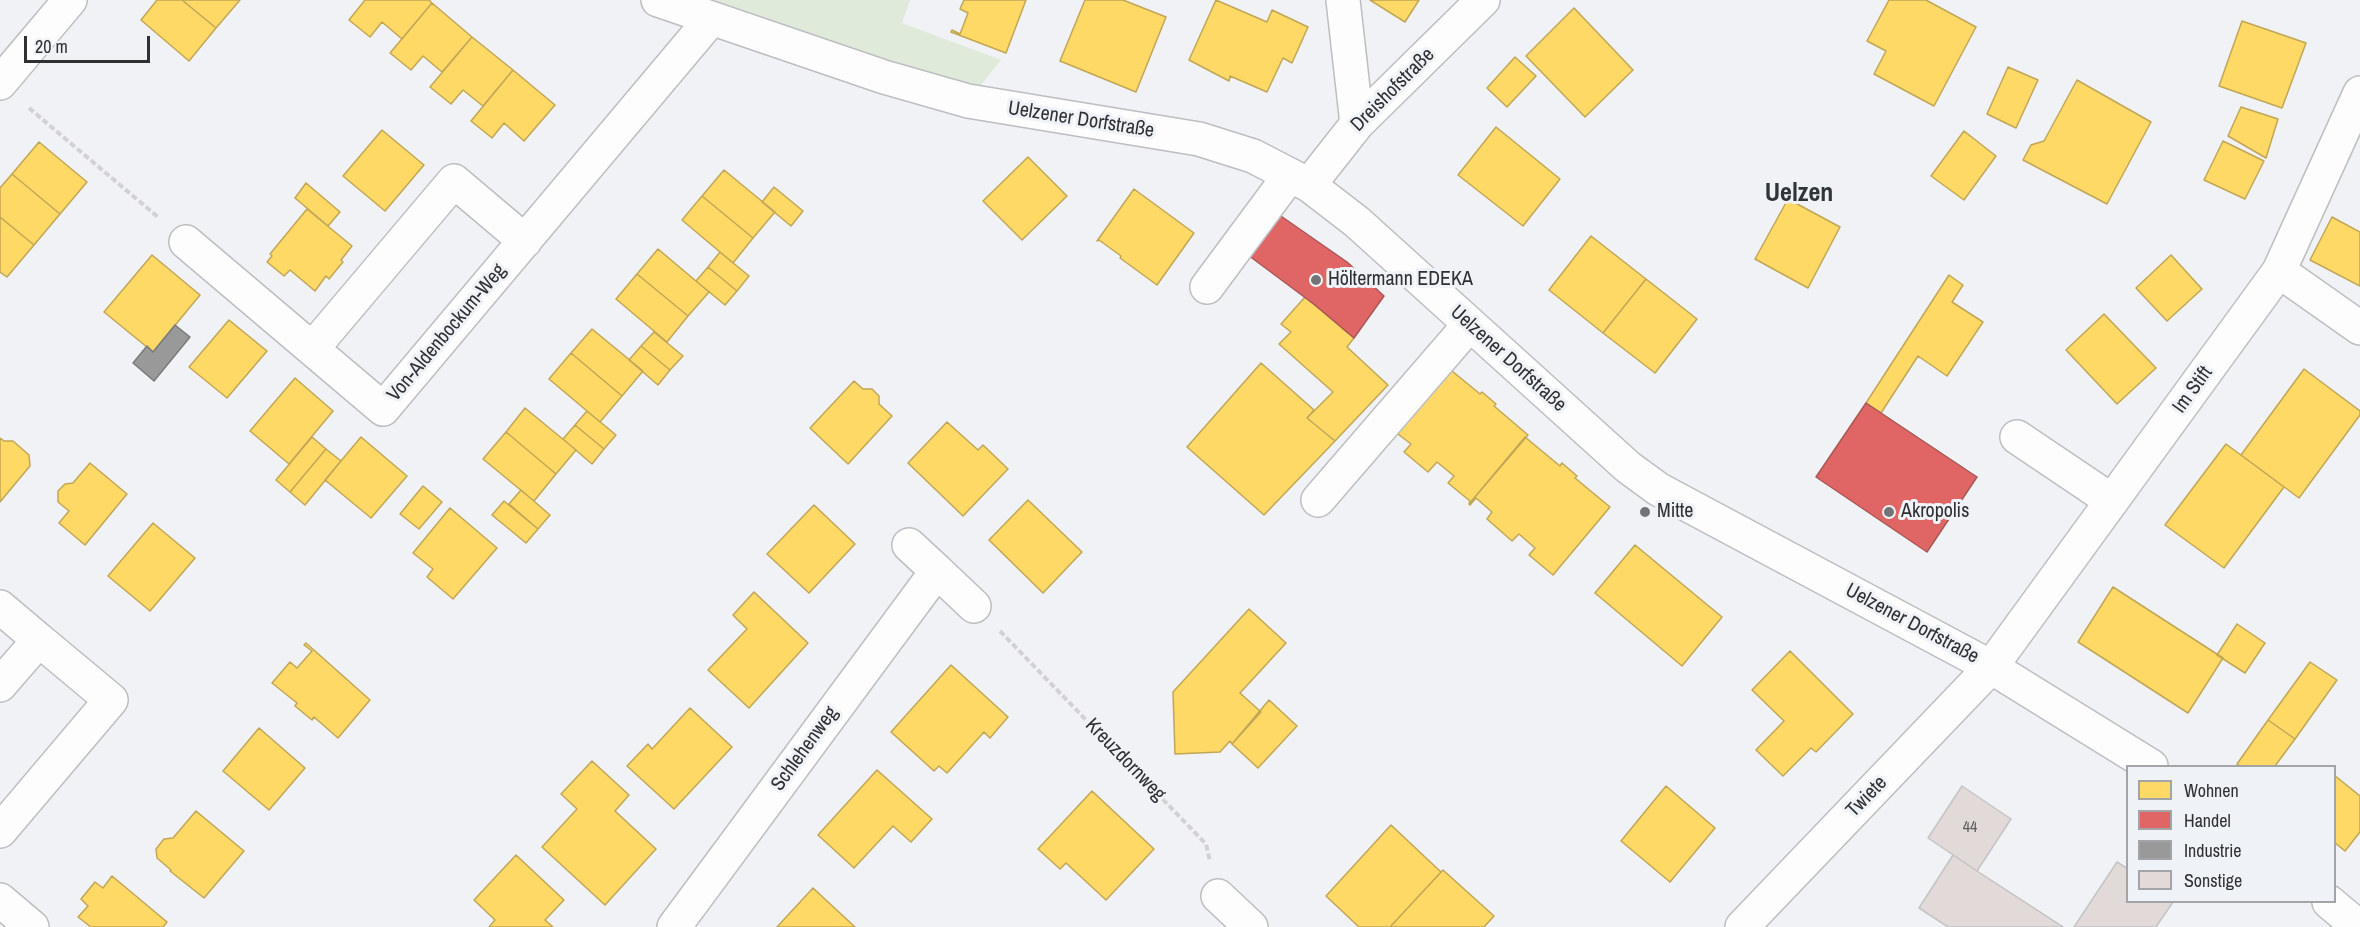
<!DOCTYPE html>
<html>
<head>
<meta charset="utf-8">
<style>
	body { margin:0 }
	#map { position:relative; width:2360px; height:927px; overflow:hidden; background:#f0f2f5; font-family:"Archivo Narrow",sans-serif }
	canvas { display:block }
	.legend { position:absolute; left:2126px; top:765px; width:210px; height:138px; box-sizing:border-box; background:#eff2f6; border:2px solid #a2a4a8; margin:0; padding:8px 10px; list-style:none; font-size:18px; color:#2f3032 }
	.legend li { display:flex; align-items:center; gap:12px; height:30px }
	.legend b { width:30px; border:2px solid #a2a4a8 }
	.scale { position:absolute; left:24px; top:36px; width:126px; height:27px; box-sizing:border-box; border:3px solid #2f3032; border-top:0; padding-left:8px; font-size:18px; line-height:21px; white-space:nowrap; color:#2f3032; -webkit-text-stroke:4px #eff2f6; paint-order:stroke }
</style>
</head>
<body>
<div id="map">
<canvas width="2360" height="927"></canvas>
<ul class="legend">
<li><b style="height:16px;background:#ffd966"></b>Wohnen</li>
<li><b style="height:16px;background:#e06666"></b>Handel</li>
<li><b style="height:16px;background:#999"></b>Industrie</li>
<li><b style="height:16px;background:#e1dad9"></b>Sonstige</li>
</ul>
<div class="scale">20 m</div>
</div>
<script>
const context = document.querySelector('canvas').getContext('2d');
context.lineJoin = 'round';
function fill(path, color) {
  context.fillStyle = color;
  context.fill(path, 'evenodd');
}
function strokePath(path, color, width, dash) {
  context.strokeStyle = color;
  context.lineWidth = width;
  context.lineCap = dash ? 'butt' : 'round';
  context.setLineDash(dash || []);
  context.stroke(path);
}
function write(font, color, halo, rows, align = 'center') {
  context.font = font + ' "Archivo Narrow",sans-serif';
  context.lineWidth = 6;
  context.setLineDash([]);
  context.textBaseline = 'middle';
  context.strokeStyle = halo;
  context.fillStyle = color;
  for (const [text, x, y, turn = 0] of rows) {
    context.save();
    context.translate(x, y);
    context.rotate((+turn || 0) * Math.PI / 180);
    context.textAlign = isNaN(turn) ? turn : align;
    if (halo) context.strokeText(text, 0, 0);
    context.fillText(text, 0, 0);
    context.restore();
  }
}
const green = new Path2D(`
	M658 0H910L902 23 1001 60 968 101Z`);
const homes = new Path2D(`
	M157 0H182L216 28 189 61 141 20Z
	M182 0H240L216 28Z
	M365 0H429L432 3 402 39 382 22 370 37 349 20Z
	M964 0H1026L1006 53 951 32 952 30 960 34 968 13 960 9Z
	M1085 0H1123L1166 17 1136 92 1060 61Z
	M1216 0 1267 22 1272 10 1308 27 1292 63 1283 58 1267 92 1230 76 1229 81 1189 60Z
	M1370 0H1419L1405 22Z
	M1889 0H1926L1976 27 1934 106 1874 74 1886 51 1867 41Z
	M432 3 472 37 442 72 423 56 411 70 390 53Z
	M1574 8 1633 70 1585 117 1526 56Z
	M2242 21 2306 43 2282 108 2219 86Z
	M472 37 513 70 483 106 463 90 451 104 430 87Z
	M1515 57 1536 76 1507 107 1487 88Z
	M2008 67 2038 80 2016 128 1987 114Z
	M513 70 555 105 524 141 504 123 492 138 471 121Z
	M2077 80 2151 122 2107 204 2023 160 2031 145 2044 141Z
	M2241 107 2278 119 2266 158 2228 136Z
	M1496 127 1560 179 1523 226 1458 175Z
	M382 130 424 165 385 211 343 176Z
	M1964 131 1996 156 1964 200 1931 176Z
	M2223 141 2264 161 2245 199 2204 180Z
	M39 142 87 182 60 214 12 174Z
	M1028 157 1067 196 1022 240 983 201Z
	M724 170 775 212 753 238 702 196Z
	M12 174 60 214 34 245 0 217V188Z
	M306 183 340 212 328 226 295 198Z
	M774 187 803 211 791 226 762 202Z
	M1134 189 1194 233 1157 285 1120 258 1121 256 1099 240 1097 241Z
	M702 196 753 238 733 263 682 220Z
	M1788 199 1840 227 1808 288 1755 259Z
	M307 209 352 246 341 260 343 262 329 279 326 276 315 291 290 270 284 276 267 262 272 256 270 254Z
	M0 217 34 245 7 277 0 272Z
	M2332 217 2360 232V286L2310 260Z
	M1591 236 1646 279 1603 333 1549 290Z
	M658 249 709 292 688 316 637 274Z
	M720 252 749 276 737 291 708 267Z
	M152 255 200 295 153 352 104 312Z
	M2171 255 2202 289 2167 321 2136 288Z
	M708 267 737 291 725 305 696 281Z
	M637 274 688 316 667 342 616 299Z
	M1949 275 1963 285 1952 302 1983 322 1947 376 1918 356 1881 413 1866 403Z
	M1646 279 1697 319 1655 373 1603 333Z
	M1305 297 1354 338 1347 347 1388 385 1335 441 1307 418 1333 392 1279 344 1291 332 1281 324Z
	M2104 314 2156 368 2117 404 2066 350Z
	M229 320 267 351 227 398 189 367Z
	M592 329 643 371 622 396 571 353Z
	M654 332 683 356 670 370 641 346Z
	M641 346 670 370 658 385 629 360Z
	M571 353 622 396 600 422 549 379Z
	M1261 363 1314 410 1307 418 1335 441 1264 515 1187 447Z
	M1446 366 1480 394 1482 392 1496 404 1494 406 1528 435 1469 504 1470 501 1448 483 1454 476 1437 462 1428 472 1404 452 1411 444 1394 431Z
	M2304 369 2360 411V415L2299 498 2241 455Z
	M295 378 333 411 289 464 250 431Z
	M854 381 863 389H872L879 396V404L892 416 848 464 810 428Z
	M525 408 576 450 556 474 506 432Z
	M587 411 616 435 604 449 575 425Z
	M947 422 978 450 983 445 1008 469 963 516 908 463Z
	M575 425 604 449 592 464 563 439Z
	M506 432 556 474 534 501 483 459Z
	M312 437 326 449 290 492 276 480Z
	M361 437 407 476 371 518 325 480Z
	M1525 437 1560 466 1562 463 1577 476 1575 478 1610 507 1553 575 1529 555 1535 548 1519 534 1512 541 1487 519 1492 512 1476 498 1470 505 1469 504Z
	M0 438 4 441H13L29 455 30 466 0 502Z
	M2226 444 2284 487 2224 568 2165 525Z
	M326 449 341 461 305 505 290 492Z
	M90 463 127 494 85 545 59 523 69 511 58 502V491L65 484 73 483Z
	M423 486 442 502 419 529 400 514Z
	M521 490 550 515 538 529 509 504Z
	M1028 500 1082 552 1043 593 989 540Z
	M504 501 538 529 526 543 492 515Z
	M814 505 855 544 809 593 767 554Z
	M450 508 497 548 453 599 427 577 433 569 413 553Z
	M153 523 195 558 150 611 108 576Z
	M1635 545 1722 617 1682 666 1595 593Z
	M2113 587 2223 658 2188 713 2078 642Z
	M754 592 808 643 749 708 708 670 747 629 733 615Z
	M1249 609 1286 643 1240 693 1261 712 1232 744 1230 741 1220 752 1175 754 1173 692Z
	M2237 624 2265 643 2245 673 2217 655Z
	M306 643 370 700 338 738 314 717 312 720 295 706 297 703 272 683 290 662 297 668 312 651 304 645Z
	M1790 651 1853 714 1816 752 1811 748 1783 776 1756 750 1784 721 1752 690Z
	M2310 662 2337 680 2295 739 2268 720Z
	M951 665 1008 717 990 738 984 732 947 773 939 766 934 771 891 732Z
	M1269 700 1297 726 1258 768 1232 744Z
	M690 708 732 747 674 809 627 766 648 744 652 749Z
	M2268 720 2295 739 2275 766H2240L2237 764Z
	M259 728 305 768 269 810 223 771Z
	M592 761 629 795 615 811 656 849 605 905 542 847 577 809 561 794Z
	M877 770 932 819 911 842 893 826 854 868 818 835Z
	M2334 775 2360 796V832L2345 851 2334 842Z
	M1666 786 1715 828 1670 882 1621 841Z
	M1092 791 1154 849 1106 900 1066 863 1060 869 1038 849Z
	M196 811 244 851 204 898 170 871 171 870 157 858 156 849 164 839 173 838Z
	M1391 825 1441 872 1390 927H1359L1326 896Z
	M516 855 564 900 545 920 553 927H489L495 920 474 900Z
	M1443 870 1494 916 1484 927H1390Z
	M112 876 167 922 163 927H91L78 917 88 906 81 899 95 882 103 888Z
	M813 888 855 927H777Z`);
const shops = new Path2D(`
	M1278 214 1347 262 1384 296 1354 338 1315 305 1248 255Z
	M1866 403 1977 477 1927 552 1816 477Z`);
const industry = new Path2D(`
	M175 325 190 337 154 381 133 363 147 346 153 352Z`);
const building = new Path2D(`
	M1962 786 2011 819 1977 871 1928 838Z
	M1953 855 1977 871 2063 927H1948L1919 908Z
	M2117 862 2128 869V902H2173L2156 927H2074Z`);
const path = new Path2D(`
	M29 108 159 218
	M1000 631 1206 844 1210 861`);
const minor = new Path2D(`
	M658 0 884 77 968 101 1199 139 1253 156 1309 185 1357 222 1628 467 1658 489 1991 667 2151 766
	M1343 0 1357 124
	M0 83 70 0
	M1309 185 1357 124 1483 0
	M186 242 383 409 711 19
	M2279 271 2360 328
	M1207 287 1290 175
	M312 349 454 181 525 241
	M2017 437 2112 501
	M1318 500 1470 324
	M909 545 937 571
	M0 607 39 640 0 685
	M0 831 111 700 39 640
	M1218 896 1251 927
	M0 900 32 927
	M2329 902 2359 927
	M674 927 937 571 974 606
	M1742 927 1991 667 2279 271 2360 93`);
const markers = [
	[1316,280,6,"#737476"],
	[1645,512,6,"#737476"],
	[1889,512,6,"#737476"]
];
const numberNames = [
	["44",1970,828]
];
const streetNames = [
	["Dreishofstraße",1393,90,-45],
	["Uelzener Dorfstraße",1081,120,9],
	["Von-Aldenbockum-Weg",447,333,-50],
	["Uelzener Dorfstraße",1508,359,42],
	["Im Stift",2193,390,-54],
	["Uelzener Dorfstraße",1912,624,28],
	["Schlehenweg",805,749,-54],
	["Kreuzdornweg",1125,760,46],
	["Twiete",1867,797,-46]
];
const poiNames = [
	["Höltermann EDEKA",1328,280],
	["Mitte",1657,512],
	["Akropolis",1901,512]
];
const districtNames = [
	["Uelzen",1799,194]
];
fill(green, '#dfeada');
fill(homes, '#ffd966');
strokePath(homes, '#c1a656', 1.5);
fill(shops, '#e06666');
strokePath(shops, '#ab5656', 1.5);
fill(industry, '#999');
strokePath(industry, '#797a7a', 1.5);
fill(building, '#e1dad9');
strokePath(building, '#c4c4c5', 1.5);
strokePath(minor, '#bdbec1', 36);
strokePath(path, '#d2d2d4', 4, [6, 3]);
strokePath(minor, '#fdfdfe', 33);
for (const [x, y, r, color] of markers) {
  const dot = new Path2D();
  dot.arc(x, y, r, 0, 2 * Math.PI);
  context.fillStyle = color;
  context.fill(dot);
  strokePath(dot, '#eff2f6', 2);
}
write('16px', '#5d5c5e', null, numberNames);
write('20px', '#2f3032', '#eff2f6', streetNames);
write('20px', '#2f3032', '#eff2f6', poiNames, 'left');
write('bold 26px', '#323537', '#eff2f6', districtNames);
</script>
</body>
</html>
